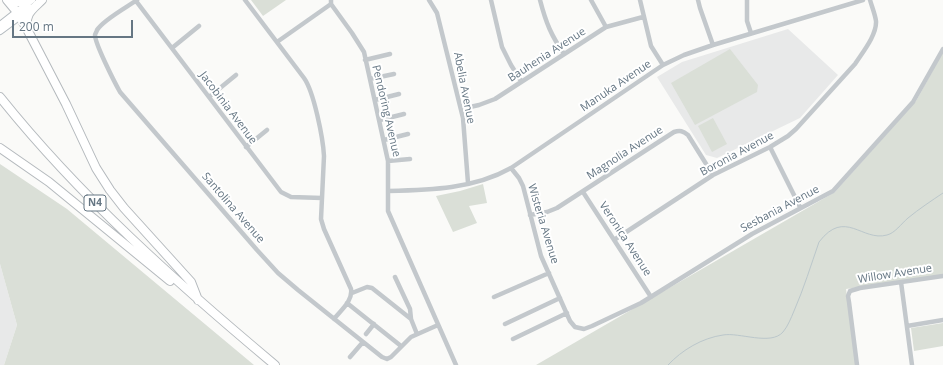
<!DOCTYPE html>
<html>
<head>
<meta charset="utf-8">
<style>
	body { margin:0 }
	#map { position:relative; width:943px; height:365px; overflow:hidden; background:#fafaf8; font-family:"Open Sans",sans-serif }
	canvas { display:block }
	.scale { position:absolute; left:12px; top:20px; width:121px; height:18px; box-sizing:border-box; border:2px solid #657683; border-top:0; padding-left:5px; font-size:12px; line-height:14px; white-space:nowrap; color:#657683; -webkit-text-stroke:3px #fff; paint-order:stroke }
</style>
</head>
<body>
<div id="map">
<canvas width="943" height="365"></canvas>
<div class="scale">200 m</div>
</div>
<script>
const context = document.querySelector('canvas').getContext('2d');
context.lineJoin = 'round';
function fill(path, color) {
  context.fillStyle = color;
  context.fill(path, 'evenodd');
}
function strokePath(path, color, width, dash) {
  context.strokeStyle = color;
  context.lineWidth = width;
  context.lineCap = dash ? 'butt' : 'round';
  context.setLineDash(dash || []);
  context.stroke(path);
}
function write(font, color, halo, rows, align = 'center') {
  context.font = font + ' "Open Sans",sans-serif';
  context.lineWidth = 4;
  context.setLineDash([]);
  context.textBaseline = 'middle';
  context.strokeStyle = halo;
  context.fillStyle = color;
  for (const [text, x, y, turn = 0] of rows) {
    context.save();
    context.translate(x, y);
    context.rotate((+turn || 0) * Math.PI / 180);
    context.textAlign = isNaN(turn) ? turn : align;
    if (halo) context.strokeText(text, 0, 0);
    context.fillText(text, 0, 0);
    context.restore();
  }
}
const built = new Path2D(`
	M788 29 838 75 800 118 717 158 706 155 657 77 682 62Z
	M0 264 17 325 4 365H0Z`);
const green = new Path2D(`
	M251 0H286L263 16Z
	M730 49 758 85 757 92 695 125 671 83Z
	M943 52V275L846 289 857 365H536L835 192 916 101Z
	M713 118 727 144 712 152 698 126Z
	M0 164 67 209 254 365H4L17 325 0 264Z
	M483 184 487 203 469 206 477 223 453 232 436 196 460 191Z
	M943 323V346L914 351 911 328Z`);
const stream = new Path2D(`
	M668 365C682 350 702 338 723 335 739 332 771 346 783 332 788 326 791 318 794 311 804 288 811 265 819 242 845 208 862 242 887 235 895 233 901 224 908 218 919 209 931 201 943 193`);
const street = new Path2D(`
	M137 0C127 7 103 20 97 30 97 31 95 34 95 35 95 44 115 83 120 92L257 250 278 273 298 290 382 357 387 359 391 357 411 337 438 325
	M245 0 304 78C314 92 323 138 324 156L321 219 324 229 351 289C353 301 341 310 334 319
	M331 0V4L352 33 364 52 388 161V211L456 365
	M429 0 437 13 463 118 468 183
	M491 0 502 47 511 65 521 81
	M540 0C546 23 551 35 564 54
	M591 0 606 27
	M640 0 651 46 663 65
	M698 0 700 8 713 45
	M747 0V21L751 33
	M136 1 281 192 291 197 322 198
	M277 42 331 4
	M172 48 199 26
	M365 60 390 54
	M370 79 394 74
	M209 97 236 75
	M375 100 399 94
	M461 109 479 105 495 99 606 27 643 17
	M380 120 404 114
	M384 140 408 134
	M246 147 267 130
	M770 147 800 207
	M388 161 410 159
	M511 168 519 178 523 186 541 256 570 321 575 327 584 329 592 326 641 303 752 234 833 191 913 102 943 49
	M388 191C430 190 474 189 511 168L663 65 684 55 713 45 863 0
	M583 192 651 297
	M530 215 547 212 557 208 674 132C680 130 683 131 688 135L713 175
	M614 240 713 175 770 147 788 136 796 129 855 64C862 53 877 35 876 21 875 14 872 7 870 0
	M395 277 410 309 411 319 417 334
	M901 282 912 365
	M352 293 367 287 372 288 411 319
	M494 297 549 273
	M347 303 401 346
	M505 324 560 298
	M907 326 943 320
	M366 334 374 324
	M513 339 567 313
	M350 357 363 342
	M857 365 849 302 848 296 850 291 860 288 943 276`);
const secondary = new Path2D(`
	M0 25 32 0
	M0 31 31 8`);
const highway = new Path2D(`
	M7 0 17 12 27 29 66 104 96 168 110 190 124 208 191 282 198 300
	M11 0C17 3 23 3 29 0
	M27 29C25 13 32 10 42 0
	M0 97C80 197 177 283 275 365
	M0 148 49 182 170 281`);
const shields = [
	[95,203,22]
];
const shieldNames = [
	["N4",95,203]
];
const streetNames = [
	["Bauhenia Avenue",547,55,-33],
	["Manuka Avenue",616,86,-34],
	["Abelia Avenue",464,88,79],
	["Jacobinia Avenue",228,108,53],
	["Pendoring Avenue",386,111,77],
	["Magnolia Avenue",625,153,-33],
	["Boronia Avenue",737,154,-28],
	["Santolina Avenue",233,208,49],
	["Sesbania Avenue",780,209,-28],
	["Wisteria Avenue",543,224,73],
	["Veronica Avenue",625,239,57],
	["Willow Avenue",895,274,-9]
];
fill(built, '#e8e9e9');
fill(green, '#dadfd7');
strokePath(stream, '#bbc7cb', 1);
strokePath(secondary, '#b3babf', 8);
strokePath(highway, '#b4b9bd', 10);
strokePath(street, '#c3c8cc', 4.5);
strokePath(secondary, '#fff', 6);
strokePath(highway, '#fff', 8);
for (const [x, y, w] of shields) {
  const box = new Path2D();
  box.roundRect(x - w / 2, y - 8, w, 16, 3);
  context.fillStyle = '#fff';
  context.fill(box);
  strokePath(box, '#657683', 1);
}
write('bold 10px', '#657683', null, shieldNames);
write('11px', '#657683', '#fff', streetNames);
</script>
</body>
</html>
